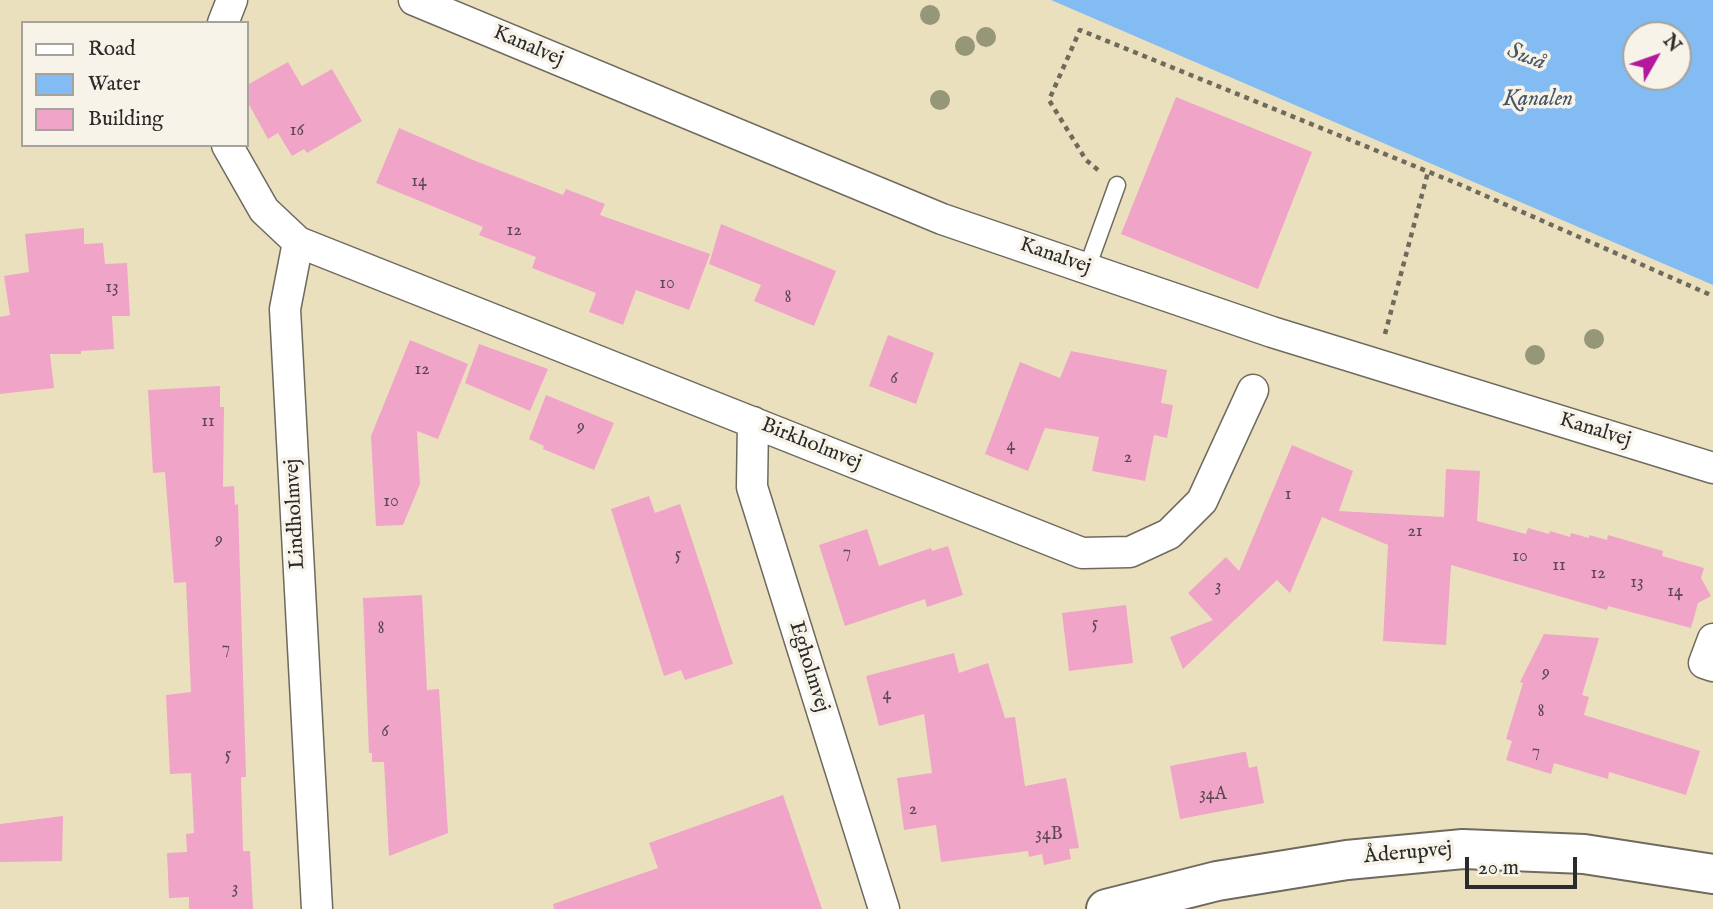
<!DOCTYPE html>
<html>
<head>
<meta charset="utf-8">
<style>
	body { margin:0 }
	#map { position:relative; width:1713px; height:909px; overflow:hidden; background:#ebe0be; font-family:"IM FELL English",serif }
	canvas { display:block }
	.legend { position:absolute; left:21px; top:21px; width:228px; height:126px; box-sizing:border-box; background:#f7f3e8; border:2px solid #a5a39c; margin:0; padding:9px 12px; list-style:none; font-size:21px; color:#2b2b2b }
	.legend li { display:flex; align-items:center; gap:14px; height:35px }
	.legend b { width:35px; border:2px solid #a5a39c }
	.north { position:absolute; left:1622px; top:21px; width:70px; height:70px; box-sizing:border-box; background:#f7f3e8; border:2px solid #a5a39c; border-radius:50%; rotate:50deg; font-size:19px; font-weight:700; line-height:28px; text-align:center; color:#2b2b2b }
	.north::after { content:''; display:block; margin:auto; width:24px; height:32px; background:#b5179e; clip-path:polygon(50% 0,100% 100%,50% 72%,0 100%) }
	.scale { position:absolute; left:1465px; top:857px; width:112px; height:32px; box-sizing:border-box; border:4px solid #2b2b2b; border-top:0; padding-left:9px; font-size:21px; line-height:24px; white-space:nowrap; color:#2b2b2b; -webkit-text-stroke:5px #f7f3e8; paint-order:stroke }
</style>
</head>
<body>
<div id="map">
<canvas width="1713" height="909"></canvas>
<ul class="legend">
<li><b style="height:9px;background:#fff"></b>Road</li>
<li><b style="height:19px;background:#83bbf3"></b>Water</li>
<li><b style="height:19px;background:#f0a4c7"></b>Building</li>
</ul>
<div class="north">N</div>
<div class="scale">20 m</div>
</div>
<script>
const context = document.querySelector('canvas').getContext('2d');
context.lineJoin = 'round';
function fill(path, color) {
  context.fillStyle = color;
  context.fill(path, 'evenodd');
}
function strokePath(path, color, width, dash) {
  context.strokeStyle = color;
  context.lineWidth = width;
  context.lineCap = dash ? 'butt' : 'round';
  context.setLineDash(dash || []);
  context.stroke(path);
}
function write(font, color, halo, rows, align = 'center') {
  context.font = font + ' "IM FELL English",serif';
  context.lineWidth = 7;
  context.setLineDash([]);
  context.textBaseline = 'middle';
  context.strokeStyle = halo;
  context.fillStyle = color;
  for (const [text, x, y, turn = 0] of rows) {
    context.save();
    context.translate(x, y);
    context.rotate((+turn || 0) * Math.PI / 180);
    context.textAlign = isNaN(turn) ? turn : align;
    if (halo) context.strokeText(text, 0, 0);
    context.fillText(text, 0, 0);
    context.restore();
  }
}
const water = new Path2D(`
	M1051 0H1713V285ZM1636 35H1678V77H1636Z`);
const building = new Path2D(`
	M288 62 302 86 332 69 362 121 307 153 304 149 292 156 278 133 268 139 247 101V85Z
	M1176 97 1312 152 1258 289 1121 234Z
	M399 128 473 160 563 195 566 189 605 204 600 215 710 254 689 310 636 290 623 325 589 312 596 293 532 268 536 257 479 235 483 227 376 183Z
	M721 224 836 271 814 326 754 301 761 285 709 264Z
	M84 228V244L103 243 105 264 127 263 130 316H112L114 349 81 351V354H50L54 388 0 394V317L10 315 4 276 29 272 25 234Z
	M888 335 934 353 916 404 869 386Z
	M410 340 468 364 438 439 417 431 420 484 403 525 376 526 371 436Z
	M479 344 548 369 530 411 465 383Z
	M1071 351 1167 370 1161 403 1173 405 1167 438 1154 435 1145 481 1092 471 1099 437 1045 428 1028 471 985 454 1020 362 1060 378Z
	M220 386V407H224L223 487 234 486 235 505 238 504 246 777H241L243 851H250L253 909H189V897L169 898 167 853 187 852 186 834 194 833 191 773 170 774 166 695 191 692 186 582 174 583 165 472 153 473 148 390Z
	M546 395 614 423 594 470 543 449 544 446 529 439Z
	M1292 445 1353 471 1339 511 1444 517 1446 469 1480 471 1477 521 1526 534 1528 528 1549 534 1550 531 1570 537 1571 533 1589 538V535L1607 540 1608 535 1663 551 1662 556 1704 568 1701 578 1711 596 1698 603 1691 628 1608 606 1607 610 1451 565 1446 645 1383 641 1388 545 1322 517 1290 593 1277 580 1183 669 1170 637 1213 620 1188 593 1226 557 1239 571Z
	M649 496 655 513 680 504 733 664 685 680 681 670 664 676 611 509Z
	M867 529 879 566 931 548 932 551 948 546 963 595 927 607 925 599 845 626 819 545Z
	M422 595 427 690 439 689 448 833 389 856 384 762H372V753H369L363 598Z
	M1126 605 1133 663 1069 671 1062 613Z
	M1544 634 1599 638 1582 695 1589 697 1584 715 1700 751 1686 795 1609 772 1608 779 1554 763 1551 774 1506 760 1512 741 1506 739 1523 683 1520 682Z
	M954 653 959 673 988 663 1005 718 1015 717 1025 786 1066 778 1079 848 1069 849 1071 859 1044 865 1042 854 1029 857 1028 851 941 862 936 825 904 830 897 778 932 773 924 714 879 726 866 676Z
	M1243 752H1246L1249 768 1257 766 1264 803 1180 819 1170 766Z
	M783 795 822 909H554L553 904 658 868 649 843Z
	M63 816 62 861 0 862V824Z`);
const path = new Path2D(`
	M1098 170 1086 160 1049 100 1080 30 1461 185 1713 296
	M1385 334 1428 172`);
const lane = new Path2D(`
	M1087 268 1117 185`);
const street = new Path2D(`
	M414 0 942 219 1272 332 1713 468
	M223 23 232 0
	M227 145 264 210 298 242 285 309 317 909
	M298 242 1082 553 1130 552 1169 534 1202 501 1253 390
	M753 422 752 487 884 909
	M1713 639 1704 663 1713 666`);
const secondary = new Path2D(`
	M1106 909 1217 881 1347 860 1463 849 1584 854 1713 874`);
const trees = [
	[930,15],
	[986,37],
	[965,46],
	[940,100],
	[1594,339],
	[1535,355]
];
const numberNames = [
	["16",297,131],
	["14",419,182],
	["12",514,231],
	["10",667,284],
	["13",112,288],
	["8",788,298],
	["12",422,370],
	["6",894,379],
	["11",208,422],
	["9",581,427],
	["4",1011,446],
	["2",1128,458],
	["1",1288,495],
	["10",391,502],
	["21",1415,532],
	["9",219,540],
	["7",847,553],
	["5",678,555],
	["10",1520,557],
	["11",1559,566],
	["12",1598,574],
	["13",1637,583],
	["3",1218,587],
	["14",1675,592],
	["5",1095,624],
	["8",381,629],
	["7",226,649],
	["9",1546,673],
	["4",887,695],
	["8",1541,712],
	["6",385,732],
	["7",1536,752],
	["5",228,755],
	["34A",1213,795],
	["2",913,810],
	["34B",1049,835],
	["3",235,889]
];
const streetNames = [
	["Kanalvej",528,47,23],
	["Kanalvej",1055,257,19],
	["Kanalvej",1595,431,17],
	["Birkholmvej",811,445,22],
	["Lindholmvej",296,514,-93],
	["Egholmvej",808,667,73],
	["Åderupvej",1408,854,-5]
];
const waterNames = [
	["Suså",1526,58,21],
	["Kanalen",1538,100]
];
fill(water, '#83bbf3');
fill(building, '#f0a4c7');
strokePath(lane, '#6e6a5e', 19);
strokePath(street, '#6e6a5e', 33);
strokePath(secondary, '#6e6a5e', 42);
strokePath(path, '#6e6a5e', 4.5, [5, 5]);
strokePath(lane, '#fff', 16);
strokePath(street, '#fff', 30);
strokePath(secondary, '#fff', 38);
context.fillStyle = '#969678';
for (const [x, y] of trees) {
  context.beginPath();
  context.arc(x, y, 10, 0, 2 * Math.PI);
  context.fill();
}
write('18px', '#5c4952', null, numberNames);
write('21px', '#2b2b2b', '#f7f3e8', streetNames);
write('italic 23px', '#455667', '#f7f3e8', waterNames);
</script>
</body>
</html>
